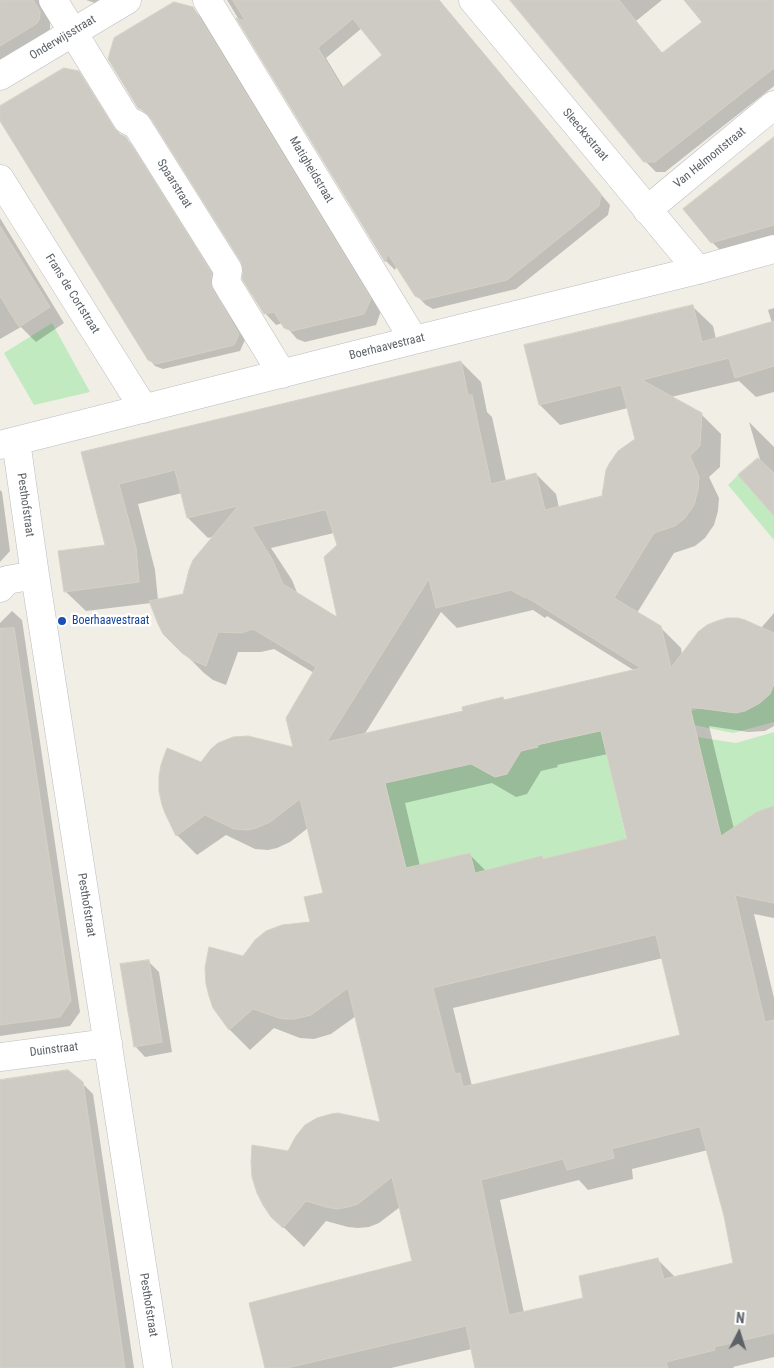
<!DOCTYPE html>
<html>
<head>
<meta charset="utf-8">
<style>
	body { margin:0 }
	#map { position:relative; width:774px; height:1368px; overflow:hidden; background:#f1eee6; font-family:"Roboto Condensed",sans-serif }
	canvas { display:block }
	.north { position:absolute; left:714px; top:1308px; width:50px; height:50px; -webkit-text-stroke:4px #fff; paint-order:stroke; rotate:5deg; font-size:14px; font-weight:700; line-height:20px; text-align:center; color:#5d6267 }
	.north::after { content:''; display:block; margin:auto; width:18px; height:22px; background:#5d6267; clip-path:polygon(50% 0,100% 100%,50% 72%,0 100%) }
</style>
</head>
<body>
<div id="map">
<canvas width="774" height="1368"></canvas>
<div class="north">N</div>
</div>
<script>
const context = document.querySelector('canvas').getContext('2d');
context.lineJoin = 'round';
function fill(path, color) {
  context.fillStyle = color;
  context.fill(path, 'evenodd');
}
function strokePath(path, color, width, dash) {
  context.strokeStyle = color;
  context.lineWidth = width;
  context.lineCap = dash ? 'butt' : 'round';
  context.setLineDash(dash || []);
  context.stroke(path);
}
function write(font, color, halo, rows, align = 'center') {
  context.font = font + ' "Roboto Condensed",sans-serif';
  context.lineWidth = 5;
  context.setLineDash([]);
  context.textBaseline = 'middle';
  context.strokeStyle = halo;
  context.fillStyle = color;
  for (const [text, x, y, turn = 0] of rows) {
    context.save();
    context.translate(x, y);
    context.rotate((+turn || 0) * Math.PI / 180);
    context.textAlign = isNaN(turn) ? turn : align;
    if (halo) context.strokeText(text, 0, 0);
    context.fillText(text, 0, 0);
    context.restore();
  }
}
const green = new Path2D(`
	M52 323 90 392 34 405 4 353Z
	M738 475 774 516V540L728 485Z
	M774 684V722L733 733 694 725 691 711C697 709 704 707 710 708 716 709 720 712 726 712 748 714 765 703 774 684Z
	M601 731 632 863 613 842 476 875 470 853 406 868 385 783 481 761 483 771 495 777 507 774 511 753 538 747V745Z
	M774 732V808L722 841 697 737 736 743Z`);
const shadow = new Path2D(`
	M0 0H50V31L0 65Z
	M86 0H104L98 4Z
	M227 0H439L610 205 608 215 516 289 433 309 426 305 416 295 397 265 395 270 386 261ZM362 28 384 55 344 88 326 58Z
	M511 0H662L636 21 663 54 703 22 686 0H774V86L665 172H656L645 161Z
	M193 9 204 20 381 311 376 325 305 342 297 339 283 323 276 325 265 313 242 261 154 121 151 119 139 107Z
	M78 72 84 79 119 135 125 138 132 145 217 280 216 287 218 297 245 340 240 351 163 369 155 366 149 359 0 119V107Z
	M774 138V237L722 252 712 242Z
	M0 218 64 323 36 342 21 327 0 339Z
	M692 306 713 326 716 339 772 323 768 310 774 308V392L756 397 739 381 671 397 701 414 721 434 720 467 709 477 719 498 718 511 714 525 705 538 695 546 674 553 637 613 660 627 681 648 682 655 761 628 774 613V726L765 731 748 732 709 726 734 829 774 810V918L754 914 774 998V1357L733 1367 734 1368H476L472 1349 391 1368H266L413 1262 400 1207 379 1223 369 1227 358 1228 348 1227 326 1221 304 1247 272 1216 289 1153 382 1124 356 1016 331 1034 314 1039 300 1038 274 1028 250 1050 230 1030 214 1007 243 957 312 923 324 893 308 828 290 842 277 848 268 850 255 849 226 835 197 855 177 835 201 763 295 748 314 673 274 649 261 652H238L226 685 213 680 204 673 164 633 151 603 86 611 65 591 106 546 83 453 461 362 481 382 487 412 492 417 506 481 536 474 556 494 559 508 603 497 636 439 628 408 560 425 540 405ZM182 493 188 518 208 538 215 536 184 595 158 600 155 570 138 504ZM334 533 338 545 339 620 298 595 292 580 271 548ZM533 610 545 618 547 616 635 671 505 701 502 698 465 712 364 735 441 612 457 628ZM608 754 628 840 544 860 487 872 469 854 420 866 405 803 492 783 516 797 527 794 541 771 558 767 557 765ZM663 958 682 1036 472 1086 453 1008ZM708 1150 725 1216 735 1264 675 1277 658 1260 585 1299 524 1313 500 1200 579 1180 588 1190 633 1179 632 1169Z
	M749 422 774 447V514L761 463Z
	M0 490 2 492 10 551 0 562Z
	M12 611 22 620 80 1012 70 1026 0 1036V623Z
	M148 961 159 972 172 1052 145 1057 135 1046Z
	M0 1081 82 1083 93 1094 134 1368H0Z`);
const building = new Path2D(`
	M0 0H33L40 11V15L39 20 36 24 0 46Z
	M233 0H439L601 194 599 206 507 280 423 300 415 296 388 254 385 262 236 18 245 21ZM353 19 382 55 342 88 318 48Z
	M510 0H619L662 53 702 22 684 0H774V68L655 162H644Z
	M174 2 193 7 371 299 364 314 292 331 284 328 274 312 264 314 242 279 243 272 241 262 150 117 144 111 138 108 108 59 114 38Z
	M64 68 79 71 114 128 120 134 126 137 212 273 211 280 213 290 239 334 234 345 156 364 148 360 0 121V106Z
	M774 137V225L711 243 683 209Z
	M0 226 50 307 19 327 0 296Z
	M693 305 702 342 774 321V366L735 378 729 358 642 380 702 413 700 446 690 456 699 477 698 490 694 505 685 518 675 526 654 533 614 598 661 626 671 668 698 632 707 625 717 621 727 618H738L745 620 774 633V684L770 694 760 703 745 711 736 713 690 707 721 836 757 812 774 806V903L735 895 765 1022 774 1020V1333L714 1347 715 1350 666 1362 668 1368H475L466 1326 287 1368H265L249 1303 412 1261 392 1177 358 1204 348 1207 337 1209 326 1207 306 1201 283 1228 271 1217 263 1205 257 1193 252 1177 251 1162 252 1145 288 1151 296 1136 305 1125 317 1118 331 1114 338 1113 380 1122 348 988 311 1015 294 1019H286L279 1018 253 1009 229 1030 213 1008 209 996 206 984 205 968 209 947 243 956 255 940 266 931 282 925 310 922 304 897 323 893 300 799 270 822 256 828 248 830 234 829 205 815 176 836 165 813 162 805 159 791V776L161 765 167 748 201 762 211 749 218 743 233 737 248 736 293 747 286 718 316 667 253 629 241 633 218 632 206 666 192 660 182 653 163 634 158 624 149 601 183 594 189 570 193 560 238 506 187 518 175 470 119 484 136 548 139 582 64 592 58 551 105 545 81 452 461 361 468 395H472L491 484 536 473 545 510 602 496 606 470 609 464 618 451 635 439 621 385 539 405 524 345ZM326 510 337 545 324 557 337 617 283 584 272 559 252 527ZM429 579 436 608 511 590 525 598 526 597 641 668 504 700 503 697 462 707 463 711 327 742ZM601 731 627 839 543 859 542 856 475 873 470 853 406 868 385 783 471 764 495 777 507 774 521 751 538 747V745ZM656 935 680 1035 463 1087 460 1073 455 1074 433 988ZM700 1127 724 1216 733 1263 664 1279 658 1258 579 1276 583 1298 509 1315 481 1180 563 1159 567 1170 614 1158 612 1149Z
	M758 458 774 473V516L738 475Z
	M14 628 71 1001 60 1017 0 1025V629Z
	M149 960 162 1042 134 1047 120 964Z
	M68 1070 83 1082 125 1368H0V1080Z`);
const minor = new Path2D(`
	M53 0 127 120 137 125 228 270 226 282 282 374
	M207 0 414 340
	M473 0 698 270
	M0 76 127 0
	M0 179 144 409
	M647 210 774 105
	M16 441 35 575 158 1368
	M0 445 414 340 698 270 774 249
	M0 588 7 580 35 575
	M0 1057 108 1043`);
const markers = [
	[62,621,5,"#1a4fb4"]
];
const streetNames = [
	["Onderwijsstraat",63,38,-31],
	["Sleeckxstraat",585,135,50],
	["Van Helmontstraat",710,158,-39],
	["Matigheidstraat",311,170,59],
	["Spaarstraat",174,184,58],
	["Frans de Cortstraat",72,294,58],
	["Boerhaavestraat",387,347,-14],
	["Pesthofstraat",25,505,82],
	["Pesthofstraat",86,905,81],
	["Duinstraat",54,1050,-7],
	["Pesthofstraat",148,1305,81]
];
const transitNames = [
	["Boerhaavestraat",72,621]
];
fill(green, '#c1eac0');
fill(shadow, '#0003');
fill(building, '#cecbc5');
strokePath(building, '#d6d0c3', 1);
strokePath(minor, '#b8bcc0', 29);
strokePath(minor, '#fff', 28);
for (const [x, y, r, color] of markers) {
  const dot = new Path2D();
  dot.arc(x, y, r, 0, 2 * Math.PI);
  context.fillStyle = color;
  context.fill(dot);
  strokePath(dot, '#fff', 2);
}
write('12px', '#5d6267', '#fff', streetNames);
write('12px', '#164399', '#fff', transitNames, 'left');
</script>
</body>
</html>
